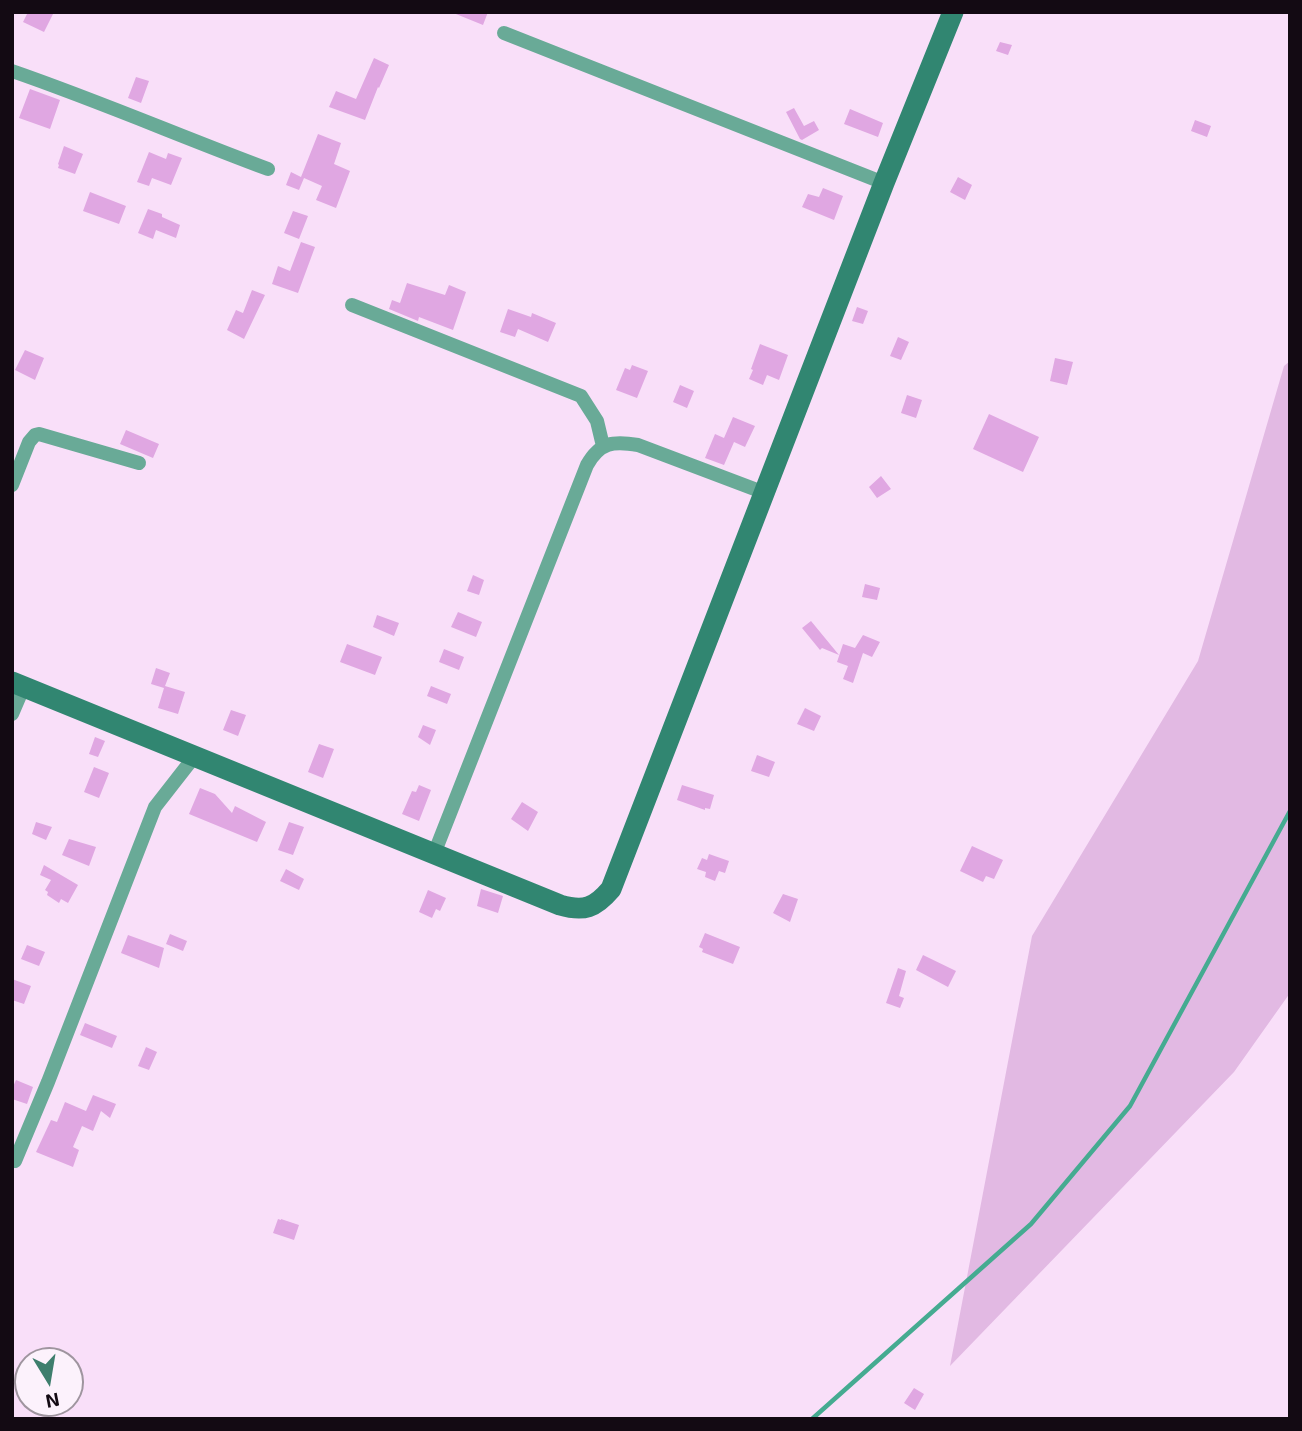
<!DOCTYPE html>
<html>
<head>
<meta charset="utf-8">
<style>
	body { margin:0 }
	#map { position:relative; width:1302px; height:1431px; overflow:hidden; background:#f9dff9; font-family:"Exo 2",sans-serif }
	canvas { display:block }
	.frame { position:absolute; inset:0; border:14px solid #130a13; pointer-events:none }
	.north { position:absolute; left:14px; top:1347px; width:70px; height:70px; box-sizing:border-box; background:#fcf2fc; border:2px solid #9f959f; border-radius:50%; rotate:169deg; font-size:19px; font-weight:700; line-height:28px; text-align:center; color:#130a13 }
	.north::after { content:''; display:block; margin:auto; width:24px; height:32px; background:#3e7e6d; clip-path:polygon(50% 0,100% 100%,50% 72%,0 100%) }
</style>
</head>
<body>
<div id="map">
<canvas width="1302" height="1431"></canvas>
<div class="frame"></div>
<div class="north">N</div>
</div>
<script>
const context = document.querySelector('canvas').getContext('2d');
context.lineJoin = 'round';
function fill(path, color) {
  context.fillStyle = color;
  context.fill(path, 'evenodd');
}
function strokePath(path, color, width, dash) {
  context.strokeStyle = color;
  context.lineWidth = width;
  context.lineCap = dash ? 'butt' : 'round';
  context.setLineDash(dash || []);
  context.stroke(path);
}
const green = new Path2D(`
	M1290 361V993L1234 1072 950 1366 1032 936 1198 661 1284 366Z`);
const stream = new Path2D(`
	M812 1419 1031 1224 1130 1106 1290 811`);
const building = new Path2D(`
	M28 12H54L44 32 23 22Z
	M451 12H488L483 25Z
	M1000 42 1012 45 1008 55 996 51Z
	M374 58 389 65 379 88 378 87 365 120 329 107 336 91 356 99Z
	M136 77 149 81 141 103 128 98Z
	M30 89 60 100 50 129 19 118Z
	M794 108 804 126 814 121 819 130 802 140 800 139 786 112Z
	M850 109 883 123 878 137 844 124Z
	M1195 120 1211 126 1207 137 1191 131Z
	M318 134 341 143 334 164 350 171 336 208 316 200 322 186 304 178 299 190 286 185 291 172 301 177Z
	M64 146 83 154 75 174 58 168 59 165 58 164Z
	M149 152 166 159 168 153 182 158 171 185 152 178 149 186 137 182Z
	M958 177 972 185 965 200 950 192Z
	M823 188 843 196 834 220 802 207 808 194 819 197Z
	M90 192 126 206 119 224 83 211Z
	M148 209 162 214V217L180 225 176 238 156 230 153 239 138 233Z
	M293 211 308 216 299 239 284 233Z
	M301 242 315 247 298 293 272 284 278 266 290 271Z
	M407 283 445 295 449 285 466 292 453 330 419 317 418 321 389 309 392 300 400 303Z
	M252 290 265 295 244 339 227 330 236 310 243 313Z
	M857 307 868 311 863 324 852 321Z
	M508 309 531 317 532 313 556 323 548 342 518 329 515 337 500 332Z
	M898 337 909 342 901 360 890 356Z
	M760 344 788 355 779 380 767 375 763 385 749 379 753 370 751 369Z
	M25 350 44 358 35 380 15 370Z
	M1055 358 1073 362 1067 385 1050 381Z
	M632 365 648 371 637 398 616 390 625 368 630 370Z
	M680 385 694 391 687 408 673 402Z
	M907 395 922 400 916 418 901 413Z
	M989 414 1039 437 1023 472 973 449Z
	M733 417 755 426 745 447 734 442 724 465 705 458 715 434 724 438Z
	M126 430 159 444 153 458 120 444Z
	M881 476 891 489 877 498 869 487Z
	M473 575 484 580 479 595 467 591Z
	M865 584 880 588 877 600 862 597Z
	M458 612 482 622 476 637 451 627Z
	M377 615 399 623 394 636 373 627Z
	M811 621 839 655 822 648 820 650 802 628Z
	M863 635 880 642 872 657 863 653 853 683 843 679 848 666 837 662 843 644 855 648Z
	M347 644 382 657 375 675 340 662Z
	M444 649 464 657 459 670 439 662Z
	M156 668 170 673 165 686 185 692 178 714 158 708 164 688 151 684Z
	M431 686 451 694 447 704 427 696Z
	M805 708 821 716 814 731 797 724Z
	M231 710 246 715 238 736 223 730Z
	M423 725 436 730 430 745 418 737Z
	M95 737 105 741 98 757 89 754Z
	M319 744 334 749 323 778 308 772Z
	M757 755 775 762 769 777 751 771Z
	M94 767 109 773 99 798 84 792Z
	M419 785 431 790 419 821 402 814 412 791 416 792Z
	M682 785 714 795 710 809 705 808V810L677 800Z
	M200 788 215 794 232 813 235 806 266 822 257 842 189 814Z
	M522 802 538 812 528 831 511 819Z
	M36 822 52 827 46 840 32 834Z
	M289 822 304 827 293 855 278 850Z
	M69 839 96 847 89 866 62 855Z
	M972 846 1003 860 994 879 986 876 983 882 960 871Z
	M709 854 729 861 725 873 719 871 715 881 705 877 706 872 697 869 702 858 707 860Z
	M44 865 78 885 68 903 61 899 59 903 47 895 48 892 45 890 51 880 40 875Z
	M286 869 304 879 299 890 280 881Z
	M481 889 503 896 498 913 477 906Z
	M428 890 446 898 440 911 436 909 432 918 419 912Z
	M783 894 798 899 790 922 773 913Z
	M705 933 740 947 733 964 702 952 703 949 699 947Z
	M170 934 187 941 183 951 166 944Z
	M128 935 164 948 159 968 121 953Z
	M27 945 45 952 39 966 21 959Z
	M923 955 956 971 948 987 916 970Z
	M898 968 906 971 899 996 904 998 900 1008 886 1003Z
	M12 979 31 986 24 1004 12 1000Z
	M85 1023 117 1036 112 1048 80 1035Z
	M146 1047 157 1052 149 1070 138 1066Z
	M16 1080 33 1087 27 1104 12 1099V1089Z
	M93 1095 116 1104 110 1118 101 1111 93 1131 82 1126 73 1147 79 1150 73 1167 36 1152 51 1120 57 1122 65 1102 86 1111Z
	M278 1219 281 1220V1219L299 1225 294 1240 273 1233Z
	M914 1388 924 1394 915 1410 904 1403Z`);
const street = new Path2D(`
	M504 33 884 183
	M12 71C99 101 182 137 268 169
	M352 305 581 396 597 421 603 446
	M12 485 29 442 35 435 39 434 139 463
	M12 714 24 686
	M434 854 587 465C600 442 613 441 638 445L765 493
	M15 1161 48 1082 155 807 194 757`);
const secondary = new Path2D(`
	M12 682 560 905C584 912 595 908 611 889L884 183 953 12`);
fill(green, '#e2b9e3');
strokePath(stream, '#45ab91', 4.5);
fill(building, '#e0a7e2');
strokePath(street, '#69aa97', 14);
strokePath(secondary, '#318671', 21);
</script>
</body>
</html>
